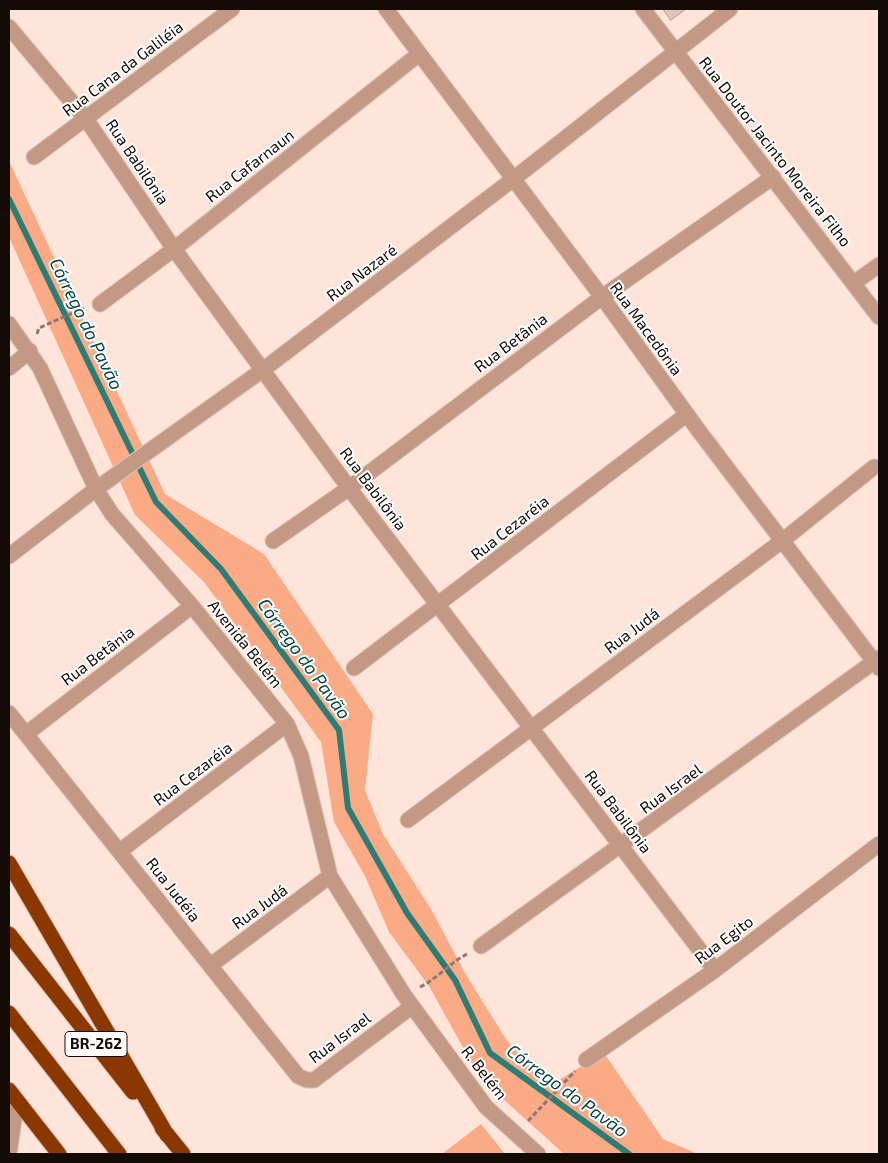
<!DOCTYPE html>
<html>
<head>
<meta charset="utf-8">
<style>
	body { margin:0 }
	#map { position:relative; width:888px; height:1163px; overflow:hidden; background:#ffe4d9; font-family:"Exo 2",sans-serif }
	canvas { display:block }
	.frame { position:absolute; inset:0; border:10px solid #150b06; pointer-events:none }
</style>
</head>
<body>
<div id="map">
<canvas width="888" height="1163"></canvas>
<div class="frame"></div>
</div>
<script>
const context = document.querySelector('canvas').getContext('2d');
context.lineJoin = 'round';
function fill(path, color) {
  context.fillStyle = color;
  context.fill(path, 'evenodd');
}
function strokePath(path, color, width, dash) {
  context.strokeStyle = color;
  context.lineWidth = width;
  context.lineCap = dash ? 'butt' : 'round';
  context.setLineDash(dash || []);
  context.stroke(path);
}
function write(font, color, halo, rows, align = 'center') {
  context.font = font + ' "Exo 2",sans-serif';
  context.lineWidth = 4;
  context.setLineDash([]);
  context.textBaseline = 'middle';
  context.strokeStyle = halo;
  context.fillStyle = color;
  for (const [text, x, y, turn = 0] of rows) {
    context.save();
    context.translate(x, y);
    context.rotate((+turn || 0) * Math.PI / 180);
    context.textAlign = isNaN(turn) ? turn : align;
    if (halo) context.strokeText(text, 0, 0);
    context.fillText(text, 0, 0);
    context.restore();
  }
}
const green = new Path2D(`
	M9 161 165 494 264 554 373 714 365 790 383 834 431 909 465 973 506 1039 547 1087 604 1053 663 1139 698 1154H564L480 1078 429 986 389 932 365 876 334 822 321 742 204 582 135 515 9 237Z
	M481 1124 505 1154H442Z`);
const stream = new Path2D(`
	M9 199 156 502 221 569 339 730 348 808 407 913 455 980 490 1053 629 1154`);
const building = new Path2D(`
	M663 9H686L671 20Z`);
const path = new Path2D(`
	M37 334 39 328 84 308
	M420 987C438 978 450 963 467 954
	M528 1121 575 1071`);
const minor = new Path2D(`
	M386 9 602 297 699 431 879 668
	M9 27 86 119 174 249 349 488 715 970
	M34 157 232 9
	M854 283 879 265
	M100 304 174 249 419 54
	M9 324 40 368 96 489 112 514 192 606 287 724 301 756 330 876 404 995 486 1107 538 1154
	M9 368 30 351
	M273 541 349 488 602 297 773 177
	M9 556 96 489 264 369 512 180 730 9
	M354 668 686 415
	M9 713 298 1076 307 1080H314L411 1007
	M26 734 192 606
	M408 820 782 541 874 467
	M120 851 287 724
	M481 946 879 658
	M211 965 330 876
	M586 1060 715 970 879 844
	M9 1154 17 1100`);
const tertiary = new Path2D(`
	M643 9 879 317`);
const motorway = new Path2D(`
	M9 863 167 1135
	M9 934 133 1092
	M9 1013 119 1154
	M9 1090 59 1154
	M162 1128 183 1154`);
const shields = [
	[96,1044,62]
];
const shieldNames = [
	["BR-262",96,1044]
];
const streetNames = [
	["Rua Cana da Galiléia",123,69,-37],
	["Rua Doutor Jacinto Moreira Filho",775,152,52],
	["Rua Babilônia",137,162,56],
	["Rua Cafarnaun",250,166,-38],
	["Rua Nazaré",362,273,-37],
	["Rua Macedônia",646,329,54],
	["Rua Betânia",511,343,-37],
	["Rua Babilônia",373,489,53],
	["Rua Cezaréia",510,528,-38],
	["Rua Judá",632,631,-37],
	["Avenida Belém",245,644,51],
	["Rua Betânia",98,656,-37],
	["Rua Cezaréia",193,774,-37],
	["Rua Israel",671,789,-36],
	["Rua Babilônia",618,812,53],
	["Rua Judéia",173,890,52],
	["Rua Judá",260,907,-36],
	["Rua Egito",724,940,-37],
	["Rua Israel",340,1038,-37],
	["R. Belém",484,1073,52]
];
const waterNames = [
	["Córrego do Pavão",86,324,64],
	["Córrego do Pavão",304,659,54],
	["Córrego do Pavão",567,1091,36]
];
fill(green, '#fbaa86');
strokePath(stream, '#2d7c75', 6);
fill(building, '#e2c3b4');
strokePath(building, '#b8998c', 1);
strokePath(minor, '#dac1b7', 17);
strokePath(tertiary, '#dac1b7', 17);
strokePath(motorway, '#dac1b7', 17);
strokePath(path, '#8c7971', 3, [5, 2.5]);
strokePath(minor, '#c39986', 15);
strokePath(tertiary, '#c39986', 15);
strokePath(motorway, '#8b3700', 15);
for (const [x, y, w] of shields) {
  const box = new Path2D();
  box.roundRect(x - w / 2, y - 12.5, w, 25, 4);
  context.fillStyle = '#fff';
  context.fill(box);
  strokePath(box, '#150b06', 1);
}
write('bold 15px', '#150b06', null, shieldNames);
write('16px', '#150b06', '#fff', streetNames);
write('italic 18px', '#004844', '#fff', waterNames);
</script>
</body>
</html>
